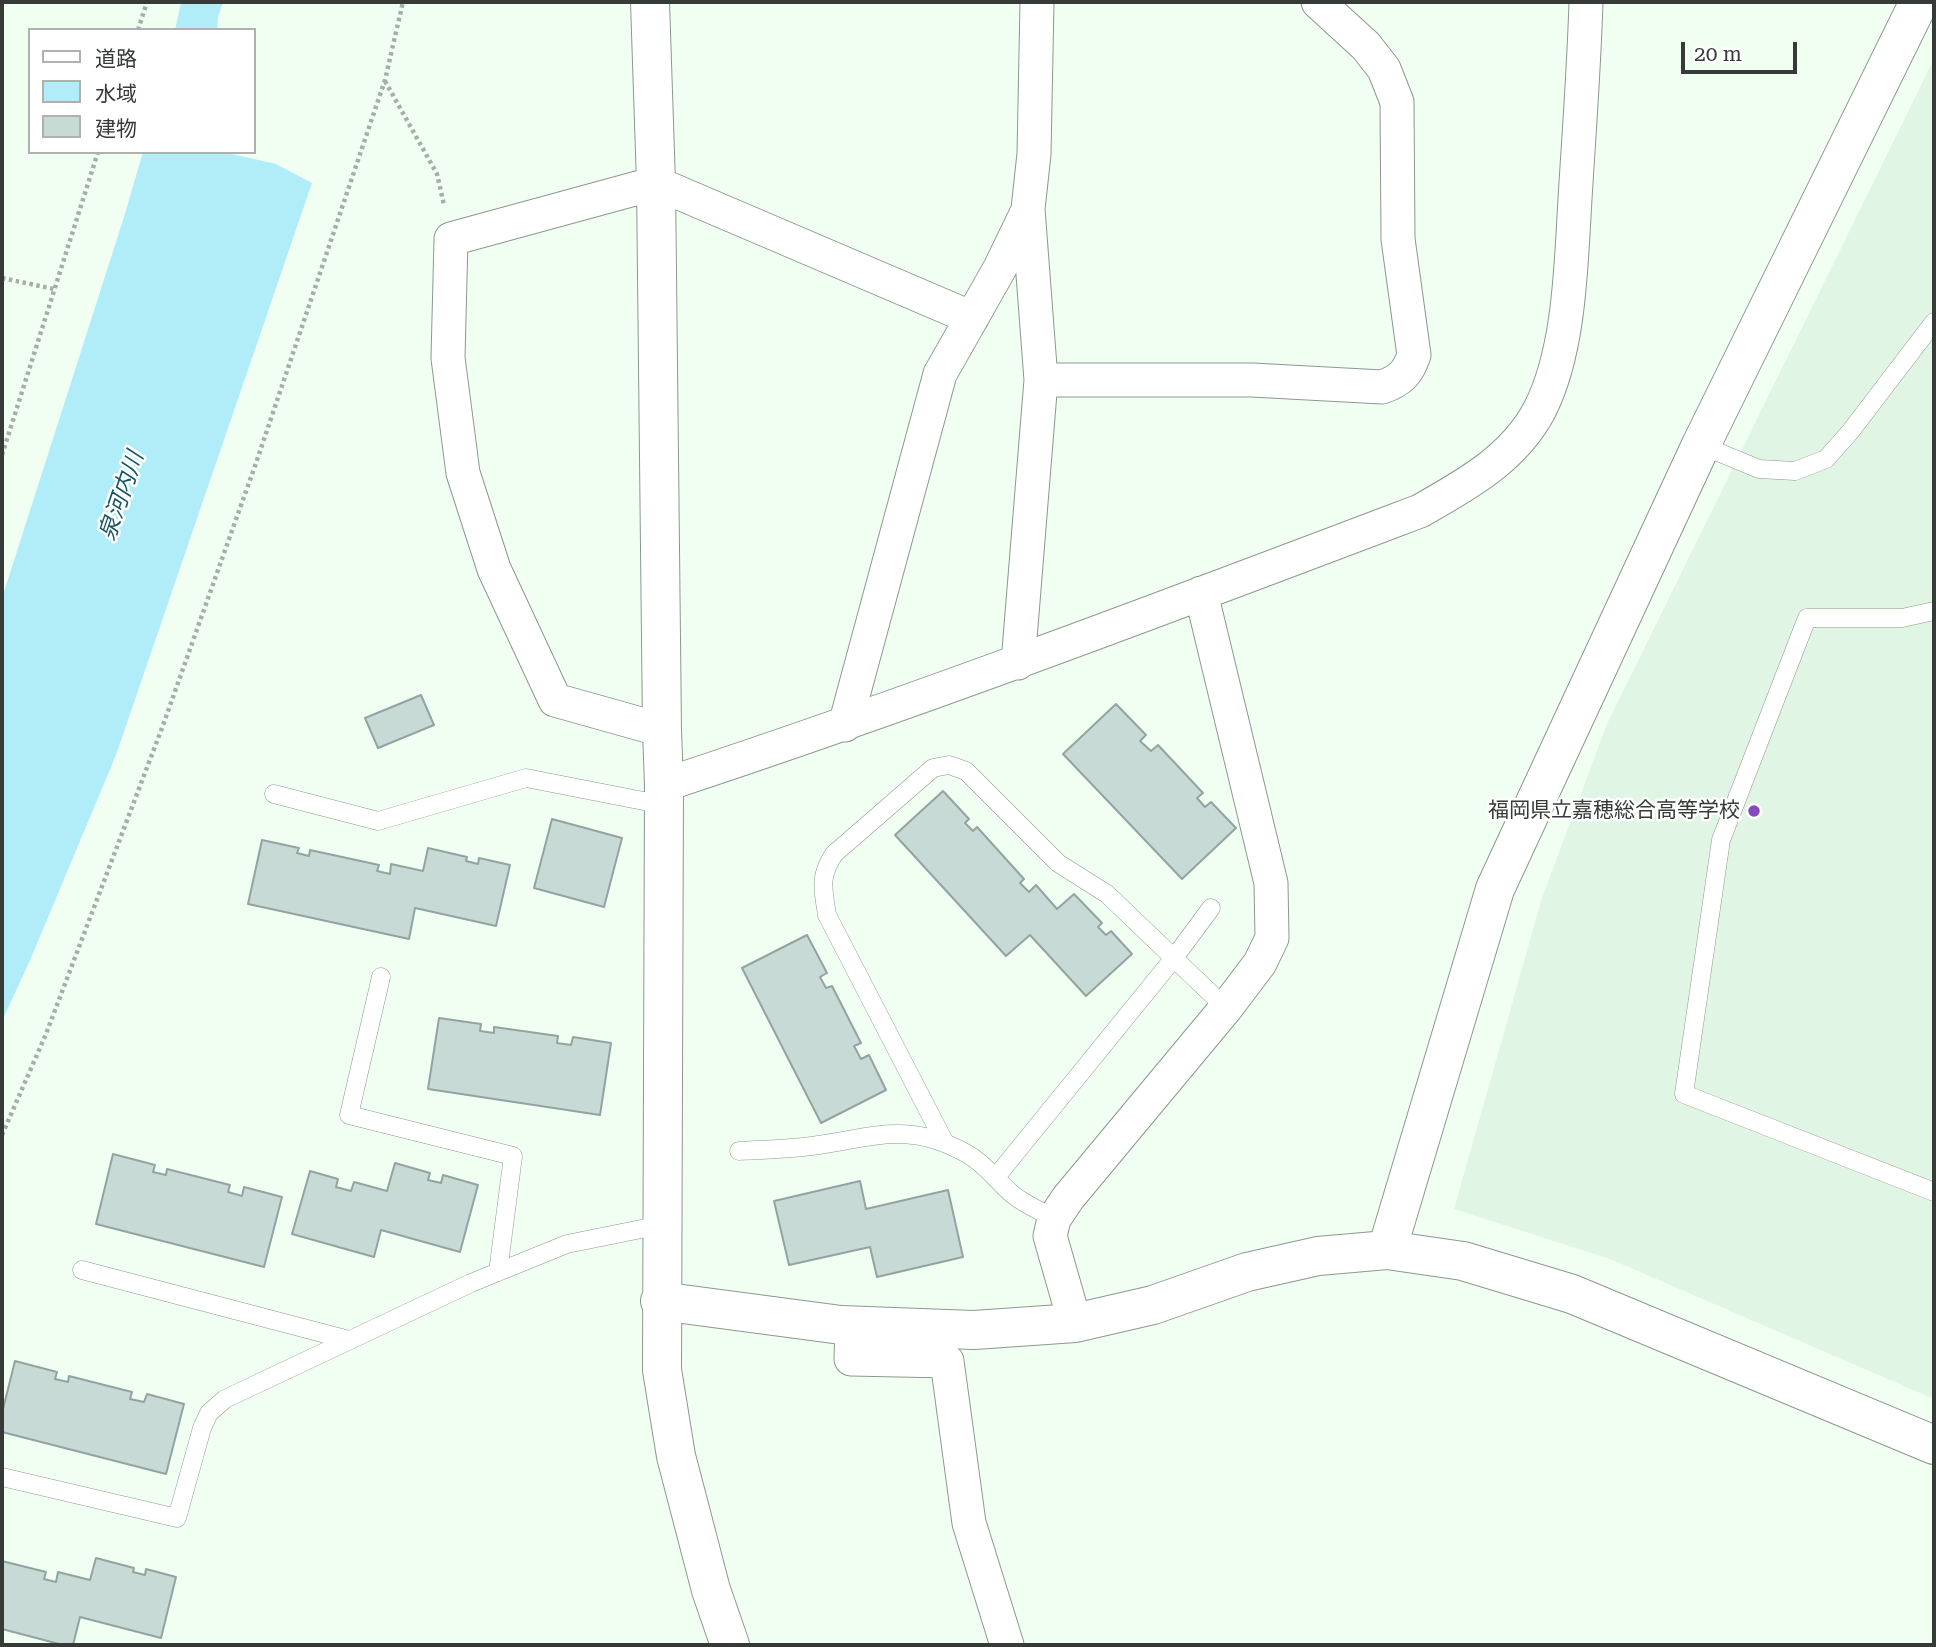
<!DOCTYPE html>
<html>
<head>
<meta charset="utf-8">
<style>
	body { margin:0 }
	#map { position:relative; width:1936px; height:1647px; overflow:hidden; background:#f1fff3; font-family:"Roboto Serif","Noto Sans JP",serif }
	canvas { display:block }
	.frame { position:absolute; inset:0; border:4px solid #363b37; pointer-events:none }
	.legend { position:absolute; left:28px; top:28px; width:228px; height:126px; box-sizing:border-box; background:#fff; border:2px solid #afb1af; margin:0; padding:9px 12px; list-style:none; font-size:21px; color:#363b37 }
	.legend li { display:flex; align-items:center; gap:14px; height:35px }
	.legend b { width:35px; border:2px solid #afb1af }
	.scale { position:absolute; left:1681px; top:42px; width:116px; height:32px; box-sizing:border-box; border:4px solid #363b37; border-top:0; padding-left:9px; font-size:21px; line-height:24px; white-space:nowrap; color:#363b37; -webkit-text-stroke:5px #fff; paint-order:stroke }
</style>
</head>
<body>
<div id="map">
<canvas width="1936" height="1647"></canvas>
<div class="frame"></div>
<ul class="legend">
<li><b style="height:9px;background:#fff"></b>道路</li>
<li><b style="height:19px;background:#b1ecf9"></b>水域</li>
<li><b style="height:19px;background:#c7dad6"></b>建物</li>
</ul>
<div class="scale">20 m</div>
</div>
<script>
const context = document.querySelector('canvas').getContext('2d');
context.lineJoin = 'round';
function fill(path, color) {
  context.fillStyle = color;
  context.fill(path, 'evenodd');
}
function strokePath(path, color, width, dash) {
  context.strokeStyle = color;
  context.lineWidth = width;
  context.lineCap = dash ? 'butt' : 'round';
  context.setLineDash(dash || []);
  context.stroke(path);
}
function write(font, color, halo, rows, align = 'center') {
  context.font = font + ' "Roboto Serif","Noto Sans JP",serif';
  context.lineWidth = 5;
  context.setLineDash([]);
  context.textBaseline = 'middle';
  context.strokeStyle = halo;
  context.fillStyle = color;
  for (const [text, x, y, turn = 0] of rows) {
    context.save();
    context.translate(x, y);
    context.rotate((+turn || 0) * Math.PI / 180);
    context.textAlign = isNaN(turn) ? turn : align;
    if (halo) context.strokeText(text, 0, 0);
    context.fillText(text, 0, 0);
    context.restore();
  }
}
const built = new Path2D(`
	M1934 59V1399L1610 1259 1454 1209 1542 898 1607 724Z`);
const water = new Path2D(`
	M181 2H223L218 17 217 30H175Z
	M143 152H223L276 164 312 183 116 755 31 958 2 1021V598L124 217Z`);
const building = new Path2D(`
	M421 695 434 725 378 748 365 718Z
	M1116 704 1146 735 1140 741 1151 751 1158 745 1203 793 1197 798 1205 807 1211 802 1236 828 1182 879 1063 754Z
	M943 791 969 819 965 823 973 831 977 827 1024 879 1020 883 1029 892 1036 885 1057 909 1074 894 1102 923 1098 927 1106 935 1111 931 1132 954 1086 996 1030 935 1006 956 895 835Z
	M552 819 622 838 604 907 534 888Z
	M262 840 299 848 297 853 309 856 310 850 379 865 377 871 390 874 391 864 423 871 428 848 467 857 466 861 478 864 479 858 510 865 496 926 415 908 409 939 248 904Z
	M807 935 827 973 820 977 826 988 832 986 861 1043 854 1046 861 1059 869 1055 886 1090 821 1123 742 968Z
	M439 1018 481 1024 480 1031 494 1033V1027L558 1036 557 1043 571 1045 573 1037 611 1043 600 1115 428 1089Z
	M113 1154 155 1165 153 1172 166 1175 167 1169 230 1185 228 1192 242 1196 244 1187 282 1197 264 1267 96 1224Z
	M395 1163 430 1173 428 1180 441 1183 443 1175 478 1185 460 1252 381 1230 374 1257 292 1234 310 1171 338 1179 336 1187 351 1191 354 1182 387 1191Z
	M860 1181 866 1209 948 1190 963 1257 877 1277 870 1247 789 1265 774 1201Z
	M15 1361 57 1372 55 1379 68 1382 69 1376 132 1392 130 1399 144 1402 147 1394 184 1404 166 1474 2 1432V1413Z
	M96 1558 134 1568 133 1572 145 1575 146 1569 176 1577 161 1638 80 1617 73 1645H63L2 1629V1561L46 1572 44 1579 56 1582 58 1572 90 1580Z`);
const path = new Path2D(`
	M138 30 147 2
	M385 81 437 174 444 205
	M2 278 54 289
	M2 455 98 152
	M2 1135 46 1034 162 728 256 463 385 80 403 2`);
const service = new Path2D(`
	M1701 445 1759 469 1795 471 1826 459 1850 432 1934 322
	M1934 611 1902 618H1807L1721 840 1684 1094 1934 1192
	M274 794 378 821 526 778 664 805
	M381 977 349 1115 513 1156 498 1272
	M945 1143 827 915C823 888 819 877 834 854L933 768 949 765 966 771 1058 863 1107 894 1226 1008
	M739 1151C760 1150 782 1149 803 1147 869 1140 905 1118 969 1155 986 1165 997 1181 1012 1194 1024 1204 1041 1211 1054 1219
	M996 1177 1174 958 1211 908
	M82 1270 349 1340
	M2 1477 177 1518 202 1428 209 1413 225 1399 471 1283 567 1244 661 1225`);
const minor = new Path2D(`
	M1041 380H1252L1382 387C1400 381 1408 373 1414 355L1398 239 1397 102 1384 69 1366 46 1318 2
	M1018 663 1041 380 1028 209 1034 154 1037 2
	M845 725 940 374 1000 268 1028 210
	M662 730 555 700 494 569 463 473 448 358 451 239 656 183 972 318
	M664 785C919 701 1169 606 1420 511 1466 485 1515 458 1540 409 1570 350 1571 264 1575 199 1579 133 1584 68 1586 2
	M1075 1323 1050 1236 1054 1219 1068 1198 1226 1008 1260 963 1272 938 1271 883 1201 593
	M852 1325 851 1359 947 1361 969 1523 1007 1645`);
const tertiary = new Path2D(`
	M650 2 656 183 662 730 664 785 662 1370 676 1456 711 1590 730 1645
	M1387 1250 1495 889 1701 445 1919 2
	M660 1301 841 1325 974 1330 1075 1323 1153 1305 1247 1272 1318 1256 1387 1250 1463 1261 1572 1294 1934 1445`);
const markers = [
	[1754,811,7,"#8649be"]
];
const poiNames = [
	["福岡県立嘉穂総合高等学校",1740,811]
];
const waterNames = [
	["泉河内川",122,496,-71]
];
fill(built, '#e1f5e4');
fill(water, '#b1ecf9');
fill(building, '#c7dad6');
strokePath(building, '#92a4a1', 2);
strokePath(service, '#8c988e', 19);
strokePath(minor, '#8c988e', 35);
strokePath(tertiary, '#8c988e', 40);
strokePath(path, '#a5afa7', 4.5, [3.5, 3.5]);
strokePath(service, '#fff', 18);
strokePath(minor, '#fff', 33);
strokePath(tertiary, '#fff', 38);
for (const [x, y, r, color] of markers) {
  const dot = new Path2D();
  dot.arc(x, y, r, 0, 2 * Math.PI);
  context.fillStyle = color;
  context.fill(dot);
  strokePath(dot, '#fff', 2.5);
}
write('21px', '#363b37', '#fff', poiNames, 'right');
write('italic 23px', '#165662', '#fff', waterNames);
</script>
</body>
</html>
